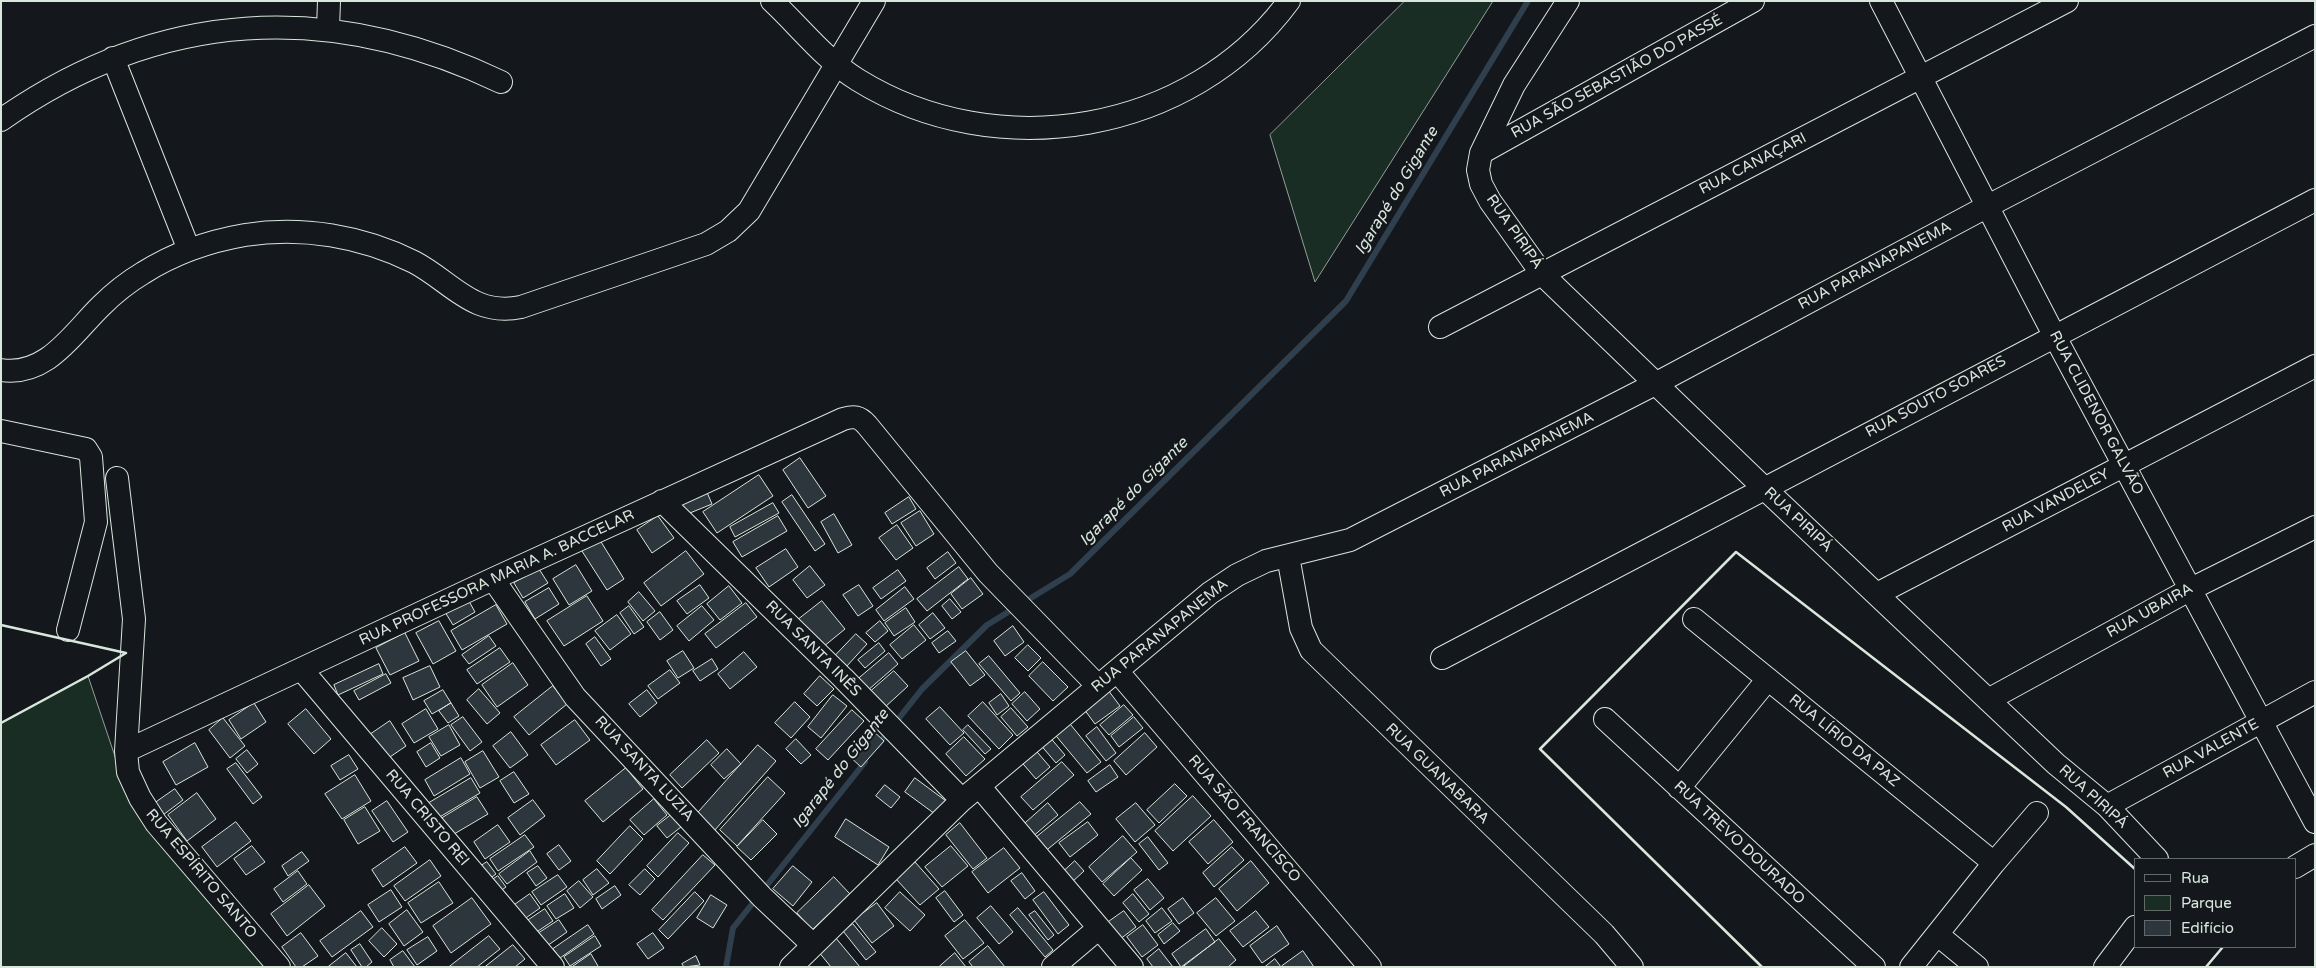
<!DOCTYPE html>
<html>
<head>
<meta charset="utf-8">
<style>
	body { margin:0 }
	#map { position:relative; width:2316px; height:968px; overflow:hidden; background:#14181c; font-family:"Varela Round",sans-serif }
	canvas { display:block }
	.frame { position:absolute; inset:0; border:2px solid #d8e6dc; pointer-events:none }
	.legend { position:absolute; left:2134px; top:858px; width:162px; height:90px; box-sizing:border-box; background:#14181c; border:1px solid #626a69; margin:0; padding:6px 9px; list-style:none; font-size:15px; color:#d8e6dc }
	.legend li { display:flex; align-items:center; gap:10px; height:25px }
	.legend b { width:25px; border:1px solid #626a69 }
</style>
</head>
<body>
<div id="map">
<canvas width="2316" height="968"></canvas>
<div class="frame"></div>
<ul class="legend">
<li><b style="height:6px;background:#14181c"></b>Rua</li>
<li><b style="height:14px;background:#1a2d24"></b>Parque</li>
<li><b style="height:14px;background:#2c363c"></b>Edifício</li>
</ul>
</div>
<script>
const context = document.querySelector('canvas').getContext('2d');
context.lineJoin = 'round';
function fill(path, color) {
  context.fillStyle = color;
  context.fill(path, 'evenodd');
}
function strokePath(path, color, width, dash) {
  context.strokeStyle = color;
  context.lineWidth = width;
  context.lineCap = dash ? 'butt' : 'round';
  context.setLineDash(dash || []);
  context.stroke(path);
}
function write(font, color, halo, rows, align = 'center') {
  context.font = font + ' "Varela Round",sans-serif';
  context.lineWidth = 4;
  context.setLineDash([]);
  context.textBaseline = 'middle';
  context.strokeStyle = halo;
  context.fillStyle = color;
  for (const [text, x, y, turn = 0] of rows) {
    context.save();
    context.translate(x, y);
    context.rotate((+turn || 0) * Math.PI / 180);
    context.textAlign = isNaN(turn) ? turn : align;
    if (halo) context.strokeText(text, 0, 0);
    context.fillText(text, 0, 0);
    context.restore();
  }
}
const green = new Path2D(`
	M1405 1H1493L1315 282 1270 135Z
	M88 676 132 807 265 967H1V723Z`);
const stream = new Path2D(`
	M877 746 922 689 987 625 1070 574 1346 301 1528 1
	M726 967 733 928 865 762`);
const building = new Path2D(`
	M800 458 826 496 808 508 783 470Z
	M759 475 773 496 717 533 703 512Z
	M706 490 712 504 685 515 679 501Z
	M792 495 825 544 815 551 782 502Z
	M909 497 916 509 892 524 885 513Z
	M773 503 779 513 735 537 730 527Z
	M920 511 934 534 916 546 901 523Z
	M834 514 852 545 838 553 821 522Z
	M658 516 674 538 652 553 637 530Z
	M778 516 787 531 742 557 733 542Z
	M897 525 913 548 896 560 879 538Z
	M598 537 624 579 607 590 580 548Z
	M786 549 798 567 769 587 756 568Z
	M686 551 704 574 661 606 644 583Z
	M948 552 956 563 935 579 927 568Z
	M576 565 592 591 569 605 553 579Z
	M810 566 825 585 807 598 793 580Z
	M959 567 968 579 927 611 917 599Z
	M539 569 548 583 523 598 514 583Z
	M898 570 906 581 881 599 873 588Z
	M971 578 983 594 962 609 951 594Z
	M700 585 709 598 687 614 677 601Z
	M859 585 873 606 858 616 843 595Z
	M729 586 742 603 720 620 707 604Z
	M905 587 914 599 884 621 876 610Z
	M549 588 559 604 535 619 525 602Z
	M639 592 655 611 643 621 628 602Z
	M465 594 475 612 453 625 442 607Z
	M587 596 603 621 564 646 547 621Z
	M950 599 961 612 952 619 942 606Z
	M822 601 845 629 823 647 799 619Z
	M746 603 757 617 716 648 705 634Z
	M496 605 507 624 462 650 451 631Z
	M629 606 644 627 634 634 620 613Z
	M702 606 714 620 689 641 677 626Z
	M906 608 915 622 894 636 885 623Z
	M660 612 673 630 660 640 647 622Z
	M933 613 945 628 930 639 919 625Z
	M617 615 631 634 610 650 595 631Z
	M439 621 456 651 433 664 416 633Z
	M880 621 888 631 875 642 866 633Z
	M914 625 926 640 902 659 890 645Z
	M1013 626 1024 642 1005 656 994 641Z
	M948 631 956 641 939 653 932 643Z
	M405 633 419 661 390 675 376 648Z
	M856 634 867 644 846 667 835 656Z
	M489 636 496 646 469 664 462 655Z
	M595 637 611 659 601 666 586 644Z
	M879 643 885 651 865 668 858 660Z
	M1028 645 1041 658 1028 671 1015 658Z
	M500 648 510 662 477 684 467 670Z
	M683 651 694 668 678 678 667 661Z
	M966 651 985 675 970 686 951 662Z
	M744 652 757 667 730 689 718 674Z
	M889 653 898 664 867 691 857 680Z
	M989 656 1020 693 1011 701 979 664Z
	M712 659 718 669 700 681 693 671Z
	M1043 662 1068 687 1053 701 1029 676Z
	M513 663 528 685 497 707 482 685Z
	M379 664 383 674 338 695 334 685Z
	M430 666 440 687 413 700 403 678Z
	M670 670 680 683 658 699 648 686Z
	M894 671 908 686 884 708 870 692Z
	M386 674 391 683 359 700 354 691Z
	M820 676 834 689 817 706 804 694Z
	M553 686 567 704 529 735 514 717Z
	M1105 686 1120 706 1095 724 1081 705Z
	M479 689 500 713 487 724 467 700Z
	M443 690 451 703 432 714 424 701Z
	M647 690 657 703 640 717 629 704Z
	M1025 692 1040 709 1027 721 1012 704Z
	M1001 694 1009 706 997 715 989 703Z
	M833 695 847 706 821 738 808 727Z
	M795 702 810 717 791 738 775 723Z
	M983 702 1013 735 999 749 968 716Z
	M254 703 266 722 241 739 229 720Z
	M451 703 459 716 448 723 439 711Z
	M1124 705 1133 715 1109 735 1100 725Z
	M940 707 964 733 950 745 926 719Z
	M1011 708 1028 727 1017 736 1001 717Z
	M306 709 331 739 314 754 288 724Z
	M426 709 438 729 414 743 402 724Z
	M852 710 864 721 828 760 816 749Z
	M463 717 482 742 470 751 451 725Z
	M1134 717 1143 728 1119 747 1111 736Z
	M223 718 245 746 230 758 209 730Z
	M1066 719 1101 762 1087 773 1052 731Z
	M575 720 590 740 556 765 541 745Z
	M390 721 406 746 387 759 371 734Z
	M449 725 460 745 441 756 429 737Z
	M968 725 991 749 985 754 963 730Z
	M1097 727 1116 753 1106 761 1086 736Z
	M871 729 884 741 861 767 848 755Z
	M511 732 528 755 510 768 493 746Z
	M1145 733 1157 747 1126 775 1114 761Z
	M1048 735 1065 755 1056 763 1039 743Z
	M964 737 985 759 966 776 946 754Z
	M796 739 811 755 801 764 786 749Z
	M707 740 719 753 682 788 670 775Z
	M195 743 208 767 176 785 163 762Z
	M431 743 440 758 426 767 417 752Z
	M758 745 776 761 714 831 696 815Z
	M1032 746 1050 767 1036 779 1018 758Z
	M727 749 741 764 724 779 711 765Z
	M247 750 258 764 247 773 236 759Z
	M483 751 499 777 480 788 465 762Z
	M349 755 358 769 340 780 331 766Z
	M461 758 470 774 434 796 425 780Z
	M1062 762 1074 775 1033 810 1021 797Z
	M236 763 262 797 253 804 227 769Z
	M1110 765 1118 777 1096 792 1088 781Z
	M626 768 643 789 603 822 585 801Z
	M514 772 529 794 514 803 500 781Z
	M355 775 371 801 342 819 325 794Z
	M768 777 785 793 737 846 720 830Z
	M471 778 480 793 438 818 429 803Z
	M915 778 946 801 935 814 905 792Z
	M1175 784 1187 796 1159 823 1147 810Z
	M885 785 900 797 891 808 876 796Z
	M175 789 183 800 163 815 155 803Z
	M197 793 216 819 187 841 168 815Z
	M1193 796 1211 816 1173 851 1155 831Z
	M477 797 488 814 449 837 439 820Z
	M654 799 667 815 644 835 630 820Z
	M533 800 545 816 520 835 508 818Z
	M387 801 408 832 393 842 372 811Z
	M1080 802 1091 814 1043 853 1033 840Z
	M1048 803 1058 815 1031 838 1021 827Z
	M1136 803 1155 825 1135 842 1116 819Z
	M365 807 380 831 358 844 344 820Z
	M671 815 681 827 667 838 657 826Z
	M846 819 889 847 878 865 835 837Z
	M763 820 777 834 751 860 737 847Z
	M1214 820 1233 842 1208 864 1189 842Z
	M236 822 251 841 217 867 202 847Z
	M1088 822 1098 835 1070 857 1059 843Z
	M960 823 987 858 973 869 946 835Z
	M498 825 510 842 485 859 474 842Z
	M630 826 643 839 610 874 597 861Z
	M678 833 689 843 658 877 647 866Z
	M525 835 534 847 498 871 490 859Z
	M1123 836 1137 852 1102 882 1089 867Z
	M1148 837 1168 863 1159 870 1139 844Z
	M559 845 571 861 559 870 547 854Z
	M252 846 265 862 246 875 234 859Z
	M951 846 968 866 942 887 925 867Z
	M405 847 417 863 383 887 372 870Z
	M1232 847 1244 860 1214 887 1203 873Z
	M1004 848 1020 868 988 893 972 872Z
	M530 851 537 862 507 884 499 874Z
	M302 852 309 861 288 876 282 866Z
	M703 855 715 865 663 920 652 910Z
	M1131 858 1142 870 1114 896 1103 884Z
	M430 860 441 876 405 901 394 886Z
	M1075 861 1084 871 1072 882 1063 872Z
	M1251 861 1269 883 1237 911 1219 889Z
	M487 862 496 874 486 881 478 868Z
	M915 862 939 889 920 905 896 879Z
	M538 866 547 878 536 886 527 873Z
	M793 866 812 882 793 906 773 889Z
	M597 869 609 883 593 895 583 880Z
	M645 869 655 879 640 895 629 885Z
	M298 871 307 884 283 902 274 889Z
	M1022 873 1035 891 1025 899 1011 881Z
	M558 875 567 887 541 905 532 892Z
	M498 876 506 887 496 894 489 882Z
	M834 877 850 894 812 930 797 913Z
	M1148 879 1164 898 1150 910 1134 890Z
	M579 881 593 897 580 908 567 891Z
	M439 882 453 903 421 923 408 903Z
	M309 885 325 906 287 936 271 914Z
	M615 886 621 895 602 909 596 899Z
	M391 890 402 907 379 922 368 905Z
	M945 891 963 915 954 922 936 898Z
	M695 892 704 901 668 939 659 930Z
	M900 892 925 915 910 931 885 908Z
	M1044 892 1069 925 1058 934 1033 900Z
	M530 894 540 908 523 920 513 906Z
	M565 894 574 908 556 919 547 906Z
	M1133 894 1149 914 1139 922 1123 903Z
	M711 895 727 905 713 928 697 918Z
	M472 898 491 924 451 953 433 926Z
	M1183 898 1194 913 1179 924 1168 909Z
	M1216 898 1235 921 1216 936 1197 913Z
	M877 903 894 926 872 943 854 920Z
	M991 906 1013 932 999 944 977 918Z
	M1018 908 1053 950 1045 957 1010 915Z
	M1162 908 1172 921 1155 933 1146 921Z
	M545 909 553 921 535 933 527 921Z
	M407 910 423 932 404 946 389 924Z
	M361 911 373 927 332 957 320 941Z
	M1035 911 1054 935 1048 940 1029 915Z
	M1124 911 1136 927 1119 940 1107 923Z
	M1256 911 1269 927 1243 947 1230 931Z
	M559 920 567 932 544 948 536 935Z
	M965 920 984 943 963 959 945 936Z
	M1173 923 1180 931 1164 944 1158 935Z
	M853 924 876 952 866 960 843 931Z
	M588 925 594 934 560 958 553 949Z
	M1143 925 1158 945 1142 957 1127 937Z
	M1277 926 1289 944 1262 963 1250 946Z
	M382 928 397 944 384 957 369 941Z
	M1206 929 1215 942 1181 967 1172 954Z
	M301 933 318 956 302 967H296L282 947Z
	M653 933 664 948 648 959 637 944Z
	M489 936 500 949 477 967H449Z
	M595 936 601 946 570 966 564 957Z
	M428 937 437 951 417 965 407 950Z
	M835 937 860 967H831L818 951Z
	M1219 939 1236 960 1228 967H1183Z
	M360 944 372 962 366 967H362L351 950Z
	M513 945 525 959 515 967H485Z
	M988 946 1005 967H973L969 962Z
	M1159 949 1173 967H1153L1147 959Z
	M403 951 415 967H394L390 960Z
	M1303 951 1314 967H1282V966Z
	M346 953 357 967H328Z
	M955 953 966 967H939Z
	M591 954 598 966 597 967H572Z
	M696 956 700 965 684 967 682 964Z
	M1275 959 1281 967H1265Z`);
const minor = new Path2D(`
	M772 1C800 27 825 60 858 80 997 166 1191 134 1289 1
	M1568 1 1514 85 1481 153 1478 170 1481 184 1490 201 1542 274 1764 488 2056 764 2107 806 2157 859
	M1881 1 2054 335 2315 822
	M328 29 329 1
	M113 58 189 250
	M1 120C159 9 329 0 501 82
	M1481 153 1753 1
	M1440 327 2067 1
	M1 370C47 377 73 333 101 306 114 293 128 282 143 273 173 254 210 241 245 235 302 226 362 236 414 262 452 282 473 317 521 307L706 244 728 231 749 211 874 1
	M1 431 86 449 91 457 96 522 68 630
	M117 478 134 619 126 751 128 772 140 798 156 823 279 967
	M662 501 843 678 962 800
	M1288 556 1301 628 1311 650 1604 934 1632 967
	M493 579 575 697 762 897 813 945
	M1877 594 2315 366
	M1694 619 1994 863
	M1442 658 2315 200
	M302 670 553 967
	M1118 672 1370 967
	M1988 700 2191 589 2315 527
	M1605 719 1874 967
	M126 751 493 579 843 419C854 416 859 416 867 425L988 573 1098 686
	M979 786 1132 967
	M1679 788 1768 679
	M2107 806 2315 692
	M2295 867 2315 855
	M1938 935 1977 967
	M791 967 962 800 1210 593 1237 575 1266 561 1350 540 1655 384 1988 206 2315 36
	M1053 967 1099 928
	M1911 967 1994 863 2037 813
	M2105 967 2135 927`);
const wall = new Path2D(`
	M1 625 126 653
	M1 723 88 676 126 653
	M1762 967 1540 749 1736 552 2066 807 2135 869
	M2206 967 2222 948 2220 947`);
const streetNames = [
	["RUA SÃO SEBASTIÃO DO PASSÉ",1617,77,-29],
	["RUA CANAÇARI",1753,164,-27],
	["RUA PIRIPÁ",1514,232,55],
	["RUA PARANAPANEMA",1875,266,-28],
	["RUA SOUTO SOARES",1936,397,-28],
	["RUA CLIDENOR GALVÃO",2096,413,62],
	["RUA PARANAPANEMA",1517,455,-27],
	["RUA VANDELEY",2056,501,-28],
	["RUA PIRIPÁ",1798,520,43],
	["RUA PROFESSORA MARIA A. BACCELAR",497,578,-25],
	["RUA UBAIRA",2150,611,-29],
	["RUA PARANAPANEMA",1160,636,-39],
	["RUA SANTA INÊS",813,649,45],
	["RUA LÍRIO DA PAZ",1844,741,39],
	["RUA VALENTE",2211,749,-29],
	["RUA SANTA LUZIA",644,769,47],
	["RUA GUANABARA",1437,774,44],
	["RUA PIRIPÁ",2093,797,42],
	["RUA CRISTO REI",427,818,50],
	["RUA SÃO FRANCISCO",1244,819,49],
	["RUA TREVO DOURADO",1739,843,43],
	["RUA ESPÍRITO SANTO",201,874,50]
];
const waterNames = [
	["Igarapé do Gigante",1397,191,-59],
	["Igarapé do Gigante",1134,492,-45],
	["Igarapé do Gigante",841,769,-52]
];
fill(green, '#1a2d24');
strokePath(green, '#939e99', 1);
strokePath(stream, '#2f3f4d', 6);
fill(building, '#2c363c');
strokePath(building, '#d8e6dc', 1);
strokePath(minor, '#d8e6dc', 24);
strokePath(minor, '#14181c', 22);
strokePath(wall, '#d8e6dc', 2.5);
write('15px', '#d8e6dc', '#14181c', streetNames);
write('italic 16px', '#d8e6dc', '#14181c', waterNames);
</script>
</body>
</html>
